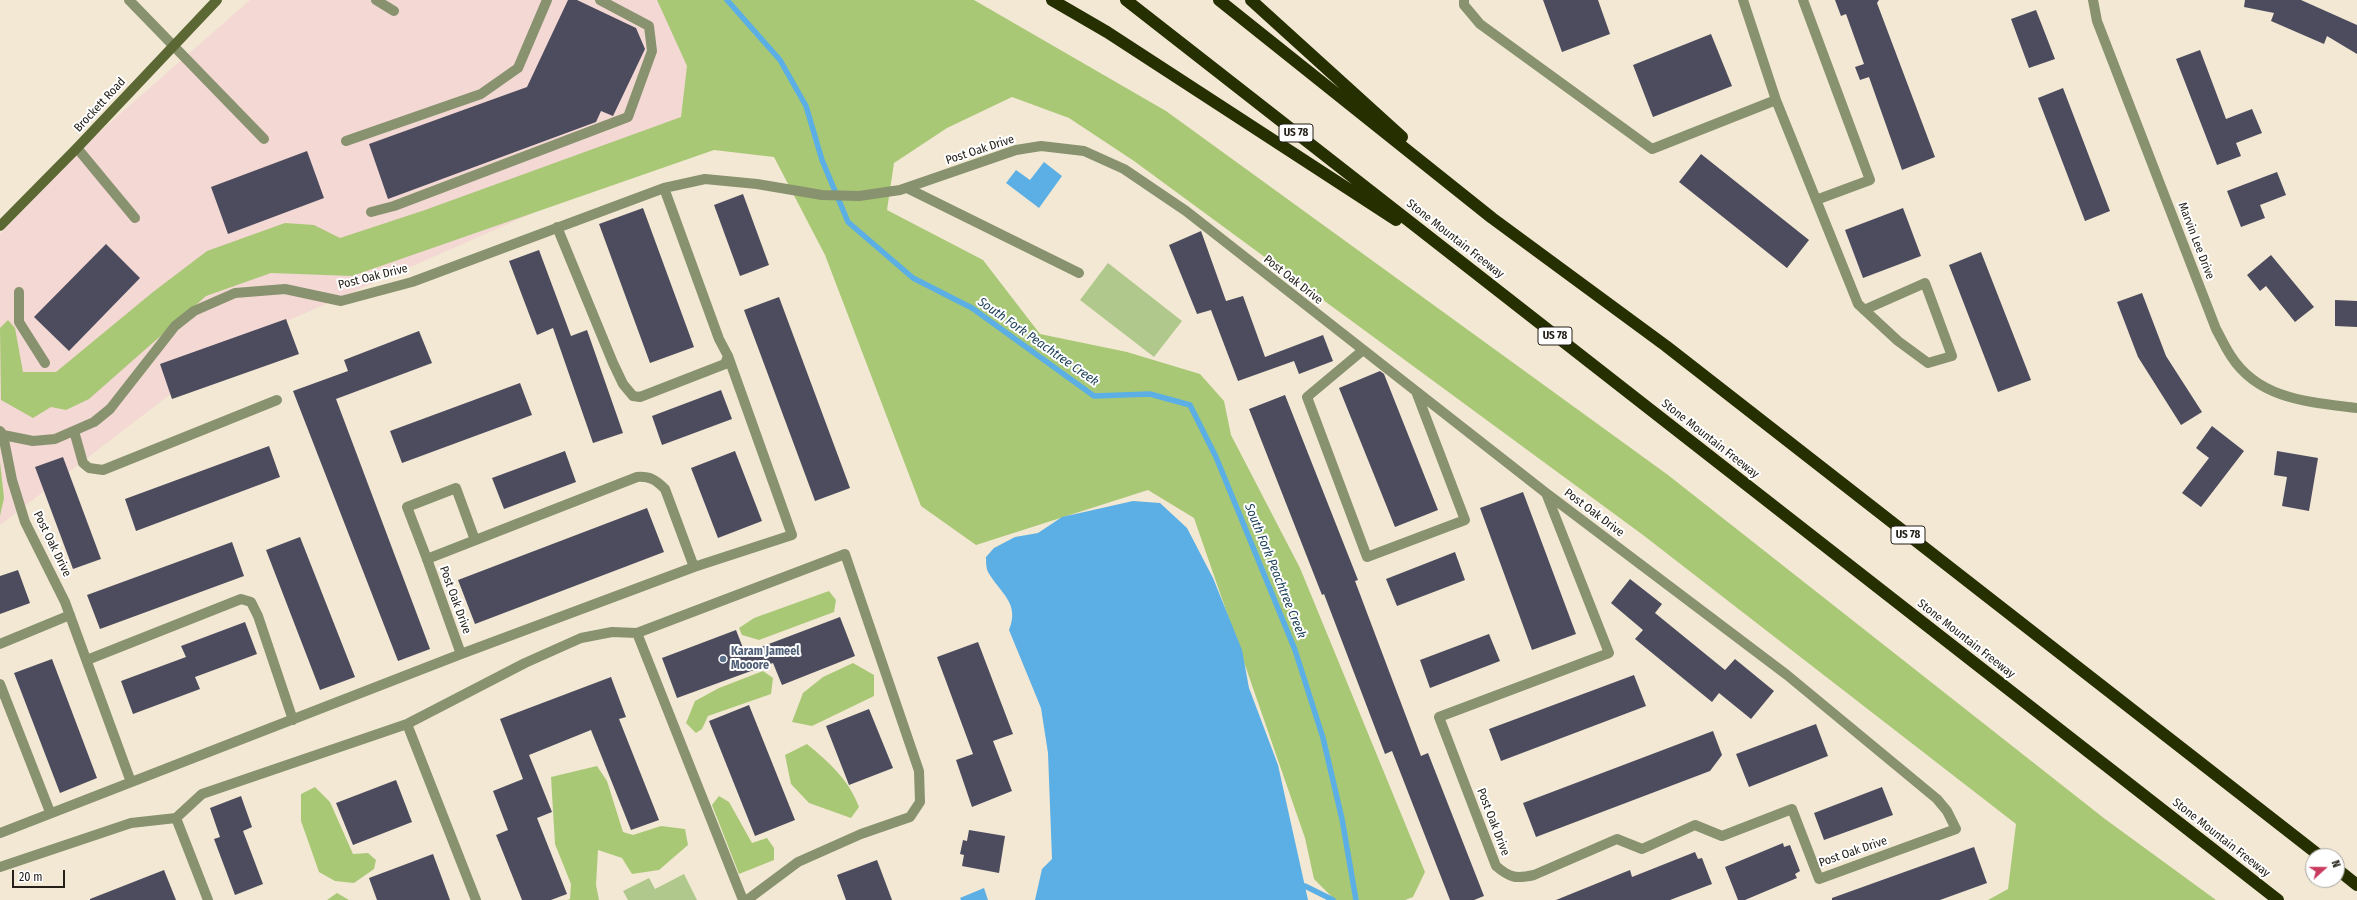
<!DOCTYPE html>
<html>
<head>
<meta charset="utf-8">
<style>
	body { margin:0 }
	#map { position:relative; width:2357px; height:900px; overflow:hidden; background:#f3e8d4; font-family:"Fira Sans Condensed",sans-serif }
	canvas { display:block }
	.north { position:absolute; left:2305px; top:848px; width:40px; height:40px; box-sizing:border-box; background:#fff; border:1px solid #a8a6a3; border-radius:50%; rotate:69deg; font-size:11px; font-weight:700; line-height:16px; text-align:center; color:#25211a }
	.north::after { content:''; display:block; margin:auto; width:14px; height:18px; background:#c93a5f; clip-path:polygon(50% 0,100% 100%,50% 72%,0 100%) }
	.scale { position:absolute; left:12px; top:870px; width:53px; height:18px; box-sizing:border-box; border:2px solid #25211a; border-top:0; padding-left:5px; font-size:12px; line-height:14px; white-space:nowrap; color:#25211a; -webkit-text-stroke:3px #fff; paint-order:stroke }
</style>
</head>
<body>
<div id="map">
<canvas width="2357" height="900"></canvas>
<div class="north">N</div>
<div class="scale">20 m</div>
</div>
<script>
const context = document.querySelector('canvas').getContext('2d');
context.lineJoin = 'round';
function fill(path, color) {
  context.fillStyle = color;
  context.fill(path, 'evenodd');
}
function strokePath(path, color, width, dash) {
  context.strokeStyle = color;
  context.lineWidth = width;
  context.lineCap = dash ? 'butt' : 'round';
  context.setLineDash(dash || []);
  context.stroke(path);
}
function write(font, color, halo, rows, align = 'center') {
  context.font = font + ' "Fira Sans Condensed",sans-serif';
  context.lineWidth = 4;
  context.setLineDash([]);
  context.textBaseline = 'middle';
  context.strokeStyle = halo;
  context.fillStyle = color;
  for (const [text, x, y, turn = 0] of rows) {
    context.save();
    context.translate(x, y);
    context.rotate((+turn || 0) * Math.PI / 180);
    context.textAlign = isNaN(turn) ? turn : align;
    if (halo) context.strokeText(text, 0, 0);
    context.fillText(text, 0, 0);
    context.restore();
  }
}
const commercial = new Path2D(`
	M250 0H777L711 135 237 343 0 525V234L97 134Z`);
const green = new Path2D(`
	M1108 263 1182 321 1154 357 1080 300Z
	M684 874 697 900H628L623 891 649 878 655 889Z`);
const forest = new Path2D(`
	M657 0H974L1166 111 1668 475 2105 819 2216 900H1988L2008 889 2016 824 1643 535 1134 161 1069 118 1012 97 947 128 894 163 887 210 983 260 1040 334 1127 352 1200 374 1224 401 1231 435 1300 568 1425 872 1413 897 1405 900H1335L1314 879 1305 838 1194 518 1148 490 976 545 921 506 825 255 774 157 714 150 352 276 271 273 206 296 89 399 66 410 51 407 33 418 1 400 0 328 8 320 15 328 23 372H56L153 292 207 251 285 223 314 225 340 238 425 210 681 117 687 66Z
	M0 462 4 498 0 516Z
	M829 591 836 600 834 612 759 640 742 635 739 628 754 618Z
	M853 663 874 675V696L812 726 792 722 803 693 823 677Z
	M763 671 773 678 771 694 708 716 702 729 696 733 686 723 695 701 719 688Z
	M807 744C829 762 849 780 859 807L851 818 809 803 791 784 785 755Z
	M597 766 607 781 623 832 633 835 661 826 685 829 688 845 659 870 632 874 622 858 598 850 596 885 599 900H567L570 899 571 884 555 844 551 777Z
	M315 787 330 802 353 854 368 853 376 860 374 869 354 883 335 881 319 872 301 821V794Z
	M719 796 729 802 752 843 767 838 774 848V860L739 874 712 805Z
	M337 893 349 900H327Z`);
const water = new Path2D(`
	M1044 162 1062 176 1039 208 1006 183 1016 170 1030 180Z
	M1133 501 1160 503 1187 528 1213 578 1242 650 1249 688 1278 765 1308 900H1035L1042 869 1052 859 1048 753 1041 708 1009 630C1020 603 1001 594 988 572 986 568 986 562 986 557L994 548 1015 537 1038 533 1062 517Z
	M984 888 988 900H961L960 898Z`);
const stream = new Path2D(`
	M727 0 780 60 806 106 822 160 848 222 913 278 972 308 1094 396 1150 394 1190 405 1216 457 1295 650 1323 738 1342 819 1356 900
	M1305 886 1333 900`);
const building = new Path2D(`
	M568 0H577L636 28 645 49 613 116 601 111 596 122 388 199 369 144 527 87Z
	M1543 0H1598L1610 34 1562 52Z
	M1835 0H1879L1877 3 1935 157 1902 170 1869 77 1860 80 1855 67 1864 64 1846 14 1841 16Z
	M2245 0H2301L2357 25V54L2327 36 2324 44 2271 21 2274 13 2244 7Z
	M2036 10 2055 59 2029 68 2011 19Z
	M1711 34 1732 86 1653 117 1633 65Z
	M2200 50 2226 119 2252 109 2262 133 2236 143 2241 156 2217 165 2176 59Z
	M2063 88 2110 211 2085 221 2038 98Z
	M307 151 324 198 228 234 211 187Z
	M1701 154 1809 240 1787 268 1679 182Z
	M2277 172 2286 195 2260 205 2265 218 2241 227 2227 191Z
	M743 194 769 265 740 276 714 205Z
	M643 208 694 347 650 363 599 224Z
	M1903 208 1921 256 1863 278 1845 230Z
	M1201 231 1226 301 1243 296 1265 357 1323 335 1333 361 1299 374 1294 361 1238 381 1211 310 1197 314 1169 245Z
	M106 244 140 278 69 351 34 317Z
	M539 250 571 336 587 330 623 433 593 443 553 328 537 335 509 261Z
	M1981 252 2031 380 1998 392 1949 265Z
	M2271 255 2314 307 2295 322 2266 286 2260 291 2247 275Z
	M2142 293 2166 356 2202 412 2181 425 2138 357 2117 302Z
	M779 297 850 488 815 501 744 310Z
	M2335 300 2357 301V327L2335 326Z
	M286 319 299 354 172 399 160 364Z
	M419 331 432 363 336 399 430 649 398 661 293 391 348 371 344 360Z
	M1380 371 1384 374 1438 510 1395 527 1339 388Z
	M520 383 532 415 402 463 390 431Z
	M721 390 732 419 662 445 652 416Z
	M1285 395 1358 580 1355 581 1421 756 1428 753 1484 896 1474 900H1450L1392 751 1385 754 1324 594 1322 595 1249 409Z
	M2212 426 2244 451 2201 507 2182 493 2209 458 2196 448Z
	M269 446 280 477 136 531 125 499Z
	M565 451 576 482 504 509 492 478Z
	M735 451 762 521 718 538 691 468Z
	M2277 451 2318 458 2309 511 2282 506 2287 477 2274 475Z
	M63 457 101 559 73 569 35 467Z
	M1523 492 1576 634 1532 650 1480 508Z
	M647 508 664 552 475 624 458 580Z
	M300 537 355 677 320 690 266 550Z
	M232 542 244 576 100 629 87 595Z
	M1455 552 1465 580 1397 606 1386 579Z
	M18 570 30 603 0 614V576Z
	M1630 579 1662 604 1655 613 1725 670 1735 659 1774 691 1751 719 1719 693 1712 702 1635 639 1643 630 1611 603Z
	M840 617 855 656 782 685 773 663 677 698 662 658 736 630 745 653Z
	M245 622 257 654 195 677 200 689 133 714 121 681 186 657 181 646Z
	M1489 634 1500 661 1430 688 1420 660Z
	M978 642 1013 734 993 741 1012 791 972 807 956 760 973 754 937 657Z
	M52 659 97 778 60 793 14 673Z
	M1634 675 1646 706 1501 761 1489 729Z
	M611 677 626 717 619 719 659 820 631 830 591 730 529 755 552 812 537 818 567 894 551 900H522L496 835 508 830 493 791 523 779 500 719Z
	M749 705 795 820 755 836 709 721Z
	M869 709 893 768 849 785 826 726Z
	M1816 724 1828 756 1749 787 1736 754Z
	M1713 731 1722 755 1710 771 1536 837 1523 803Z
	M396 780 412 822 353 845 336 803Z
	M1882 787 1893 815 1824 840 1814 813Z
	M241 796 252 827 243 831 263 884 235 895 214 839 220 837 210 808Z
	M969 830 1005 836 999 873 962 866 964 855 960 854 963 840 967 841Z
	M1783 843 1784 847 1790 845 1800 871 1795 874 1797 878 1745 900H1738L1725 867Z
	M1974 847 1987 883 1940 900H1832V898Z
	M1695 852 1698 859 1702 858 1712 884 1670 900H1556L1630 870 1632 877Z
	M433 854 450 900H377L369 878Z
	M877 860 892 900H846L837 875Z
	M164 870 176 900H90V899Z`);
const lane = new Path2D(`
	M129 0 264 139
	M376 0 394 11
	M346 141 481 94 518 68 547 0
	M77 148 135 218
	M907 188 1079 273
	M371 212 394 206 628 117 652 51 649 26 600 0
	M19 292V322L45 363
	M427 559 407 507 456 488 475 540`);
const street = new Path2D(`
	M1464 0V5L1480 24 1652 149 1776 100
	M1743 0 1776 100 1858 304 1898 341 1928 363 1952 356 1925 283 1864 310
	M1803 0 1870 180 1816 200
	M2093 0 2097 21 2216 329C2221 338 2225 347 2231 356 2259 400 2310 402 2357 408
	M557 227 613 363 623 384 633 396 640 397 725 364 728 356 719 339 664 188
	M1362 351 1307 397 1367 557 1465 520 1417 394
	M0 431 3 435 12 480 25 522 65 602 131 782
	M74 431 83 463 89 468 103 470 277 400
	M3 435 33 441 55 439 94 422 110 409 175 326 194 311 235 293 285 289 341 301 412 282 664 188 705 179 757 184 822 195 859 196 900 190 1016 150 1041 146 1084 151 1124 169 1186 211 1546 493 1787 675 1937 799 1947 811 1956 829 1819 879 1792 809 1722 836 1695 825 1642 849 1617 839 1534 875C1516 879 1510 878 1496 866L1439 717 1609 653 1546 493
	M637 633 743 900
	M0 644 70 615
	M461 654 427 559 637 477C650 476 656 480 665 489L694 567
	M87 660 241 599 251 602 258 616 293 720
	M0 684 50 812
	M407 724 476 900
	M0 833 461 654 694 567 792 535 728 356
	M0 867 131 823 176 818
	M208 900 176 818 202 794 407 724 525 663 581 638 612 632 637 633 845 554 919 771 920 802 910 817 861 834 798 862 747 900`);
const secondary = new Path2D(`
	M0 226 77 148 217 0`);
const highway = new Path2D(`
	M1052 0 1107 32 1396 220
	M1126 0 2278 900
	M1219 0 1492 218 1666 346 2320 856
	M1251 0 1402 137
	M2337 869 2357 885`);
const markers = [
	[723,659,4,"#5c6f8a"]
];
const shields = [
	[1296,133,34],
	[1555,336,34],
	[1908,535,34]
];
const shieldNames = [
	["US 78",1296,133],
	["US 78",1555,336],
	["US 78",1908,535]
];
const streetNames = [
	["Brockett Road",100,105,-47],
	["Post Oak Drive",980,150,-18],
	["Stone Mountain Freeway",1455,239,38],
	["Marvin Lee Drive",2196,241,69],
	["Post Oak Drive",373,277,-14],
	["Post Oak Drive",1293,280,38],
	["Stone Mountain Freeway",1710,439,38],
	["Post Oak Drive",1594,513,37],
	["Post Oak Drive",52,544,64],
	["Post Oak Drive",455,600,70],
	["Stone Mountain Freeway",1966,639,38],
	["Post Oak Drive",1493,822,69],
	["Stone Mountain Freeway",2221,838,38],
	["Post Oak Drive",1853,852,-19]
];
const serviceNames = [
	["Karam Jameel",731,652],
	["Mooore",731,666]
];
const waterNames = [
	["South Fork Peachtree Creek",1038,342,35],
	["South Fork Peachtree Creek",1275,571,68]
];
fill(commercial, '#f3d8d4');
fill(green, '#b0c88b');
fill(forest, '#a9c876');
fill(water, '#5bafe4');
strokePath(stream, '#5bafe4', 5.5);
fill(building, '#4c4c5e');
strokePath(lane, '#88926f', 10);
strokePath(street, '#88926f', 10);
strokePath(secondary, '#5b6834', 10);
strokePath(highway, '#252f00', 12);
for (const [x, y, r, color] of markers) {
  const dot = new Path2D();
  dot.arc(x, y, r, 0, 2 * Math.PI);
  context.fillStyle = color;
  context.fill(dot);
  strokePath(dot, '#fff', 1.5);
}
for (const [x, y, w] of shields) {
  const box = new Path2D();
  box.roundRect(x - w / 2, y - 9, w, 18, 3);
  context.fillStyle = '#fff';
  context.fill(box);
  strokePath(box, '#25211a', 1);
}
write('bold 11px', '#25211a', null, shieldNames);
write('12px', '#25211a', '#fff', streetNames);
write('bold 12px', '#4e5e75', '#fff', serviceNames, 'left');
write('italic 13px', '#1f435a', '#fff', waterNames);
</script>
</body>
</html>
